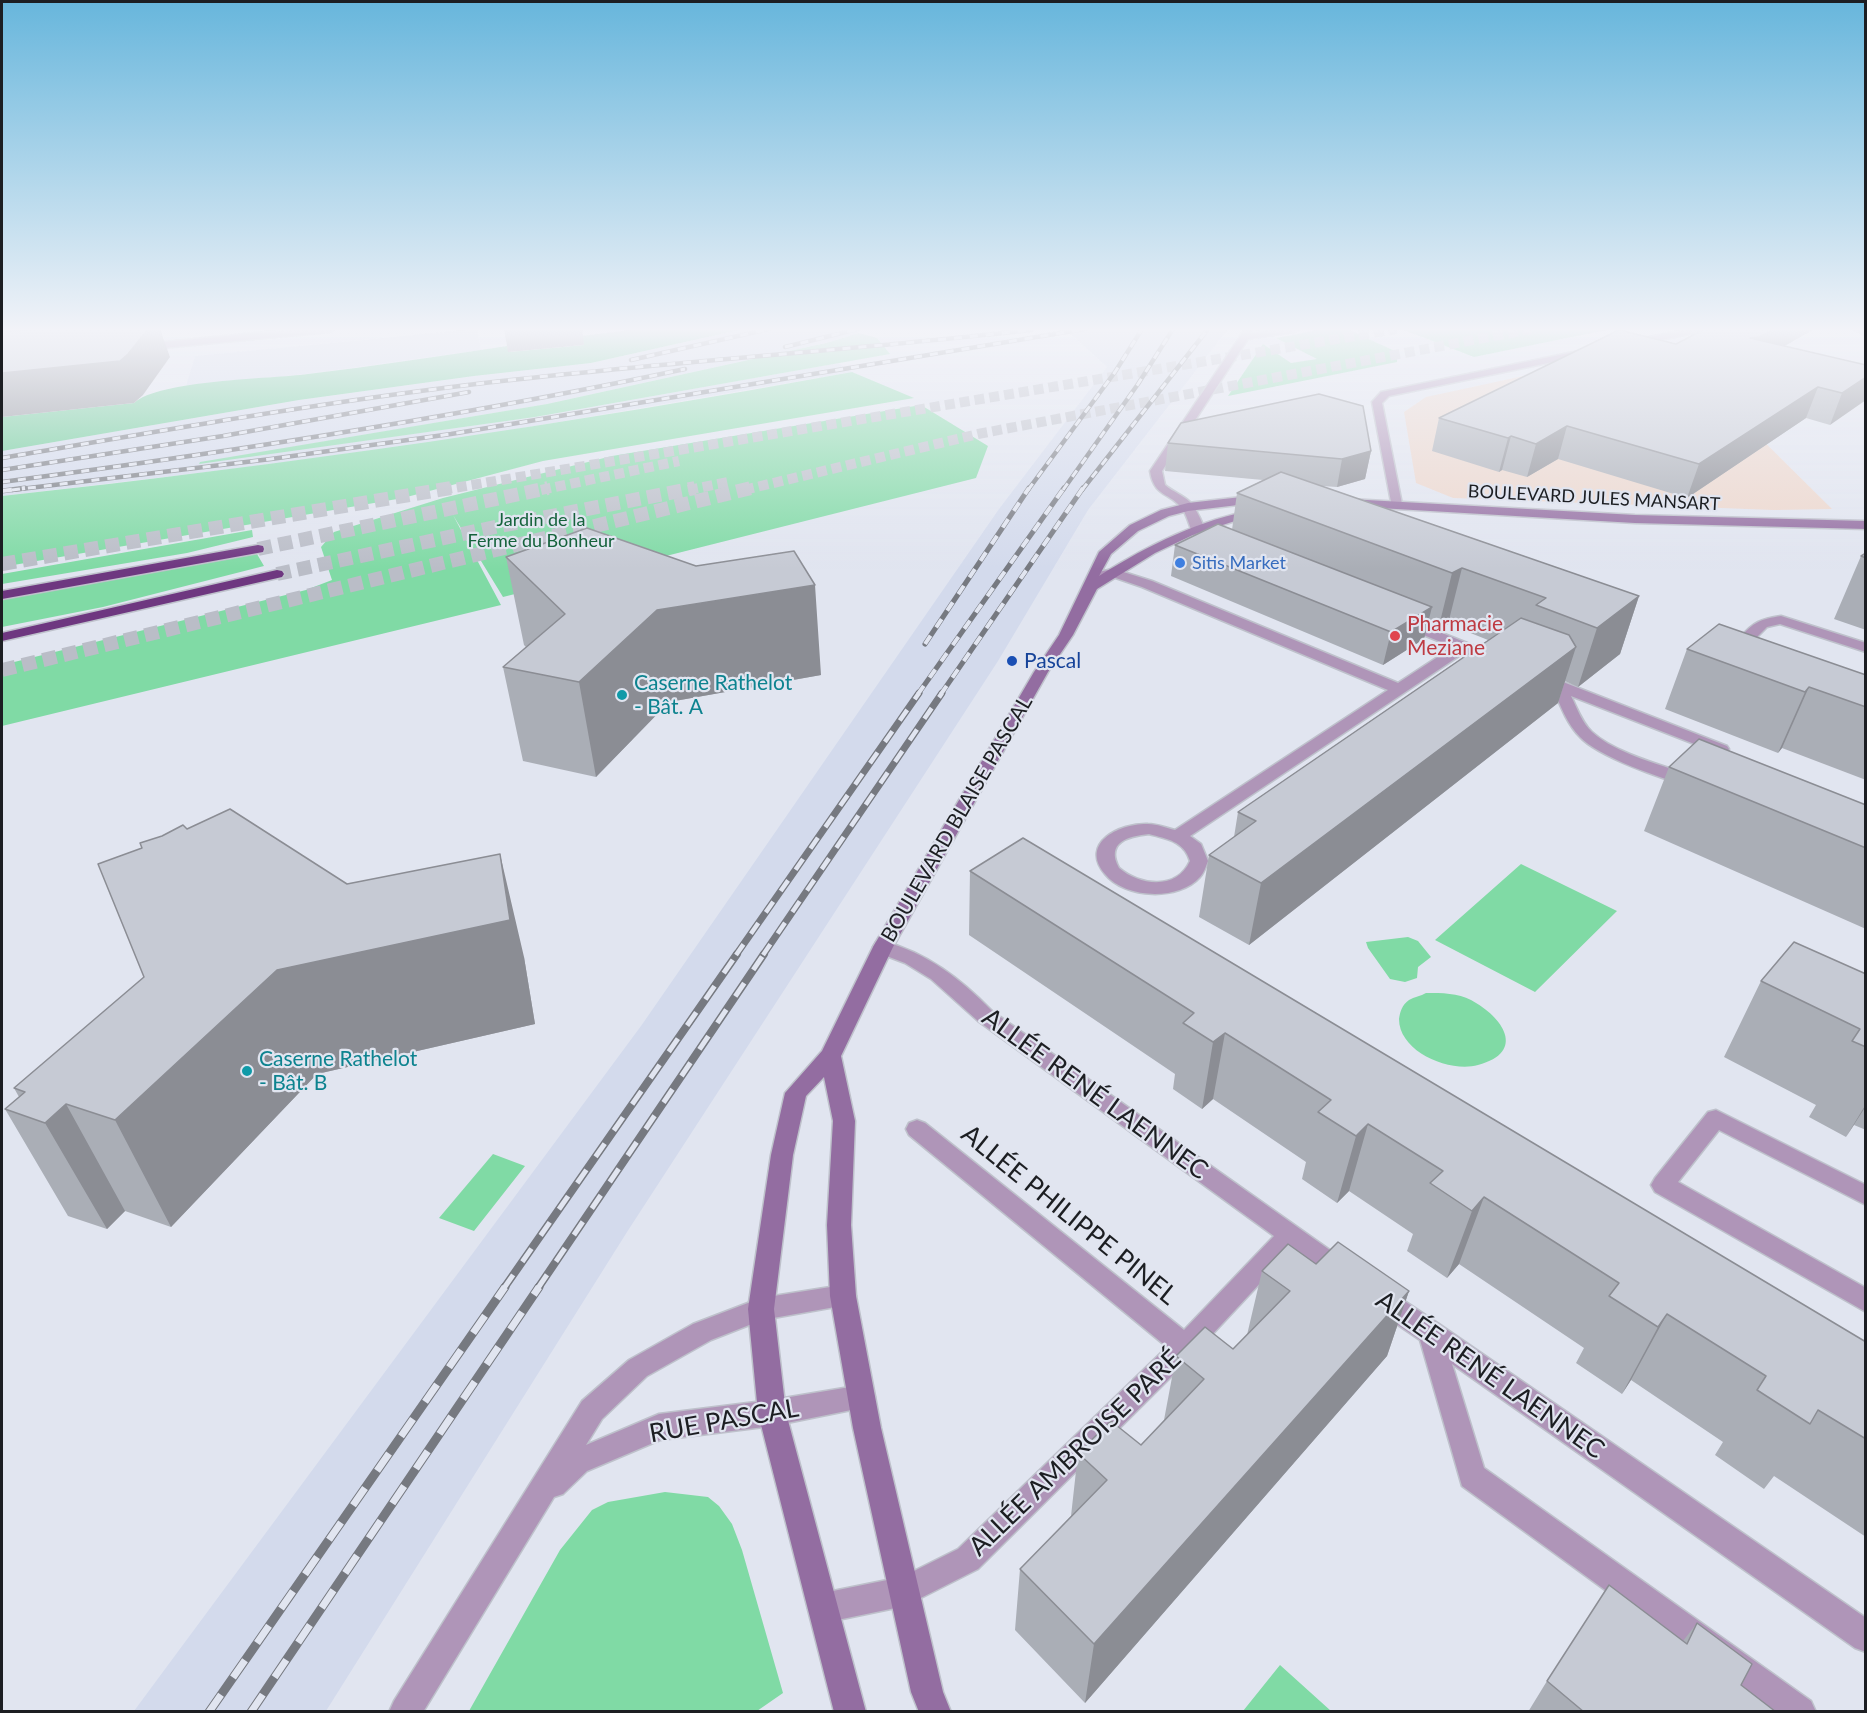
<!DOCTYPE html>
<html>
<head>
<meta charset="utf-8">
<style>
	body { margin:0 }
	#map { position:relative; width:1867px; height:1713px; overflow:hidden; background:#e1e5f0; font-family:Lato,sans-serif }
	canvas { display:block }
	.frame { position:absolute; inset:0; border:3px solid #1c1e22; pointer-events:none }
</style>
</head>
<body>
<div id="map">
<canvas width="1867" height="1713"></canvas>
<div class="frame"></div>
</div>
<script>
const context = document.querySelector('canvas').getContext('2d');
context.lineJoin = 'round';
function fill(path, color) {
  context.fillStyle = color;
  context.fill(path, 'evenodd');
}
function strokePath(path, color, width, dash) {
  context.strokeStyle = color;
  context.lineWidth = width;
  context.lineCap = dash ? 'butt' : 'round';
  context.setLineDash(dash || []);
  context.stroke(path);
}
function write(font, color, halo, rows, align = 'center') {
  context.font = font + ' Lato,sans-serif';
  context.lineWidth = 4.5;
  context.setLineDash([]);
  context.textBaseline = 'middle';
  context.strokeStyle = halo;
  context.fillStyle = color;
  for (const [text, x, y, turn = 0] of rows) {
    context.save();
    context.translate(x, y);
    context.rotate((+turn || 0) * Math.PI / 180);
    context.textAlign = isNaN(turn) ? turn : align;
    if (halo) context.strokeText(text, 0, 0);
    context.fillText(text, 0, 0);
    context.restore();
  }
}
const commercial = new Path2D(`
	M1565 367 1728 406 1832 509 1774 510 1453 498 1416 483 1404 412 1426 397Z`);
const built = new Path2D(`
	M477 329 481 350 307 374 186 386 195 356Z
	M743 329H854L859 333 826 343 547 404 199 463 535 417 838 363 852 372 465 438 250 467 2 496V451L299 400 474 376 591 363Z
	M1065 329H1228L1088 510 998 661 627 1232 326 1711H134L641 1026 999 509 1107 367Z`);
const green = new Path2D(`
	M1324 329H1347L1397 352V362L1228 396 1263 344 1291 363 1317 359 1276 338Z
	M1412 329H1611L1474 357 1404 330Z
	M859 333 877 338 890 354 535 417 199 464 200 462 547 404 826 343Z
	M852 372 914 398 543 461 403 498 2 567V496C287 465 570 424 852 372Z
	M921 405 988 446 976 478 503 597 453 515 501 605 2 726V665L306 590 332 580 321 547 334 532 443 498 612 456Z
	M252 530 253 537 187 553 2 584V574Z
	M257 554 264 566 103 607 2 627V598Z
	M1521 864 1617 911 1535 992 1435 940Z
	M1408 937 1418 941 1431 957 1418 967 1417 978 1405 982 1390 979 1368 948 1366 942Z
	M1426 993C1442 993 1458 993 1471 1000 1503 1017 1527 1052 1478 1065 1450 1073 1399 1052 1399 1019 1400 1012 1402 1005 1409 1000 1414 997 1421 996 1426 993Z
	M493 1154 525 1166 474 1231 439 1218Z
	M665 1492 708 1497 719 1506 732 1524 742 1550 783 1693 757 1711H469L560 1550 592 1510 608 1502Z
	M1280 1665 1331 1711H1243Z`);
const forest = new Path2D(`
	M641 329H743L591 363 474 376 299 400 2 451V417L134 403C159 380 270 379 308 374 374 366 441 356 507 346L509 352 584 345 581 336Z`);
const highwayTunnelFar1 = new Path2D(`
	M442 490 1396 329
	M541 490 679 461
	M688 490 728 482
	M744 490 978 434 1531 329`);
const highwayTunnel = new Path2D(`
	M258 549 548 488
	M2 564 451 488
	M277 574 495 527 695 488
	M2 670 751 488`);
const street = new Path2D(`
	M301 329H334L329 332 142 350 137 347 142 344Z
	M1245 329H1255L1252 333 1277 329H1299L1294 332 1248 339 1162 471 1165 485C1173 492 1183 495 1190 502 1201 514 1204 532 1214 545L1208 549C1191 544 1191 522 1183 510 1171 492 1154 498 1150 471Z
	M1693 329H1713L1633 346 1628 343 1633 340Z
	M1854 329H1866V336Z
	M1588 349 1593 352 1591 354 1389 396 1382 403 1402 504 1400 507H1392L1372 402 1381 392Z
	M1114 569 1152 581 1398 683 1453 647 1399 625 1397 622 1404 618 1500 656 1502 659 1495 663 1465 652 1190 836 1201 844 1208 861C1206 866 1204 873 1200 877 1179 901 1125 899 1105 874 1079 843 1120 823 1148 824 1157 824 1166 828 1175 830L1388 690 1142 587 1113 577 1097 580 1090 576 1092 573ZM1149 834C1167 839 1184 841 1190 861 1177 890 1140 886 1119 868 1105 842 1129 836 1149 834Z
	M1781 616 1866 643V652L1780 624 1767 627 1755 639 1759 646 1767 651 1765 654 1760 655 1749 652 1740 638C1753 622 1761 619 1781 616Z
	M1540 673 1727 746 1729 749 1727 752H1715L1571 696C1577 708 1582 723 1592 732 1616 754 1665 766 1696 777L1698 781 1690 786C1664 780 1597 756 1580 737 1567 724 1560 705 1553 688L1535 681 1532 678Z
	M883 941C927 953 961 979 992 1011L1351 1265 1354 1272 1351 1279 1342 1282 1333 1279 1292 1249 1194 1354 978 1569 905 1606 823 1623 812 1619 808 1608 812 1597 823 1593 902 1577 958 1549 1167 1347 909 1135 906 1129 909 1123 917 1120 925 1123 1184 1330 1274 1236 978 1021 931 979 905 963 876 952 873 947 876 942Z
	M1716 1110 1866 1185V1205L1719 1130 1678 1182 1866 1288V1312L1655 1192 1651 1185 1655 1178 1708 1112Z
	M843 1285 852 1288 856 1296 852 1304 762 1320 711 1340 647 1376 602 1419 586 1445 659 1414 772 1400 862 1385 871 1388 875 1397 871 1406 772 1426 660 1440 587 1471 563 1494 554 1497 423 1712H389L394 1701 582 1401 629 1360 693 1324 761 1298Z
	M1382 1289 1391 1292 1439 1324 1866 1618V1652L1855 1648 1452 1364 1484 1468 1811 1701 1816 1712H1773L1462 1486 1420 1340 1373 1308 1369 1300 1373 1292Z`);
const secondary = new Path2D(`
	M1259 495 1263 496V502L1188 511 1169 516 1138 531 1111 554 1099 576C1150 544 1199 520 1258 509L1264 513 1262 516 1235 521 1195 534 1155 553 1097 589 1073 635 1048 672 893 947 841 1056 855 1121 851 1225 856 1296 881 1428 943 1692 951 1712H919L911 1692 853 1428 830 1296 827 1225 833 1121 824 1077 806 1096 793 1155 774 1309 786 1413 866 1712H834L758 1413 748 1309 771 1155 785 1093 822 1051 873 947 1034 672 1059 635 1099 552 1130 525 1161 510 1188 503Z
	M1349 499 1635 515 1866 521V529L1635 523 1345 506 1343 503Z`);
const highway = new Path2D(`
	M258 545 263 546 264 549 263 552 2 599V591Z
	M277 570 282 571 284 574 282 577 2 641V633Z`);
const railFar4 = new Path2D(`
	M785 347 858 329
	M631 360 769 329
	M2 458C160 431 317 403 476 384 661 362 846 351 1031 330
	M2 470 223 436 469 392
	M2 482C231 452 459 417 685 369
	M12 490 271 459 451 434 1085 329
	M1028 490 1115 372 1142 329
	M1063 490 1138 384 1173 329
	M1082 490 1208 329`);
const railFar3 = new Path2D(`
	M2 491 25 488
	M925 644 1029 488
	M918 694 1064 488
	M941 694 1083 488`);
const railFar2 = new Path2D(`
	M736 955 919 693
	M763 955 942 693`);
const railFar1 = new Path2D(`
	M504 1288 737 954
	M538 1288 764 954`);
const rail = new Path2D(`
	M209 1712 505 1287
	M251 1712 539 1287`);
const wall = new Path2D(`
	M1676 344 1784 346 1866 365 1830 425 1806 418 1687 498 1558 459 1527 477 1502 470 1499 472 1432 451 1439 418Z
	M1168 443 1371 451 1365 479 1337 487 1322 486 1639 596 1620 654 1578 687 1565 681 1558 703 1249 945 1199 917 1209 855 1234 837 1238 812 1488 640 1448 624 1438 630 1427 626 1424 639 1383 665 1171 576 1175 545 1232 530 1237 493 1263 480 1165 471Z
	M1866 553V630L1834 619 1861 556Z
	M506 557 821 675 669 702 596 777 523 761 503 667 526 647 524 645Z
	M1687 649 1866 675V780L1782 748 1778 753 1665 709Z
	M1669 767 1866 805V929L1644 831Z
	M187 829 347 884 524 957 535 1024 317 1074 171 1227 125 1211 107 1229 68 1216 5 1109 19 1097 14 1088 144 977 142 848 162 836Z
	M970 871 1866 1342V1537L1774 1476 1764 1489 1715 1455 1723 1442 1631 1380 1622 1394 1576 1363 1584 1348 1459 1264 1447 1278 1407 1251 1413 1234 1349 1191 1337 1203 1302 1179 1306 1162 1213 1099 1202 1109 1173 1089 1175 1074 969 935Z
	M1866 974V1130L1854 1125 1846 1137 1809 1117 1816 1105 1724 1057 1761 981Z
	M1316 1264 1409 1291 1387 1356 1085 1703 1015 1630 1020 1569 1071 1516 1078 1453 1141 1445 1164 1420 1176 1356 1233 1349 1247 1335 1262 1271Z
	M1697 1623 1741 1685 1776 1712H1528L1547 1681 1683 1641Z`);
const shadedWall = new Path2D(`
	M2 329H21L32 358 2 371Z
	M148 329H160L170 357 143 395 134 403 2 417V373Z
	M504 329H582L584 345 508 352Z
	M1774 329H1814L1749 367 1750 338Z
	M1866 377V400L1830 425 1842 393Z
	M1818 387 1806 418 1687 498 1699 464Z
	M1567 426 1558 459 1527 477 1536 444Z
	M1511 436 1502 470 1499 472 1508 438Z
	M1371 451 1365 479 1337 487 1342 459Z
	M1462 568 1448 624 1438 630 1452 573Z
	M815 585 821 675 669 702 596 777 579 682 657 610Z
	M1639 596 1620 654 1578 687 1597 628Z
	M1432 607 1424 639 1383 665 1391 632Z
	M1576 647 1558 703 1249 945 1261 883Z
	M1809 687 1782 748 1778 753 1805 692Z
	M500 854 524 957 535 1024 317 1074 171 1227 115 1120 277 970Z
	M1225 1033 1213 1099 1202 1109 1213 1042Z
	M66 1104 125 1211 107 1229 45 1123Z
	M1866 1104V1106L1846 1137Z
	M1368 1124 1349 1191 1337 1203 1356 1136Z
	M1484 1197 1459 1264 1447 1278 1472 1211Z
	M1409 1291 1387 1356 1085 1703 1094 1644Z
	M1667 1314 1631 1380 1622 1394 1658 1327Z`);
const building = new Path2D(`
	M40 329H148L128 354 120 361 2 373V332Z
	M1705 329H1774L1759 337 1750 338 1866 365V377L1842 393 1818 387 1699 464 1567 426 1536 444 1511 436 1508 438 1439 418 1619 330 1676 344Z
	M1319 394 1363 406 1371 451 1342 459 1168 443 1181 423Z
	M1281 472 1639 596 1597 628 1536 605 1546 598 1462 568 1452 573 1237 493Z
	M1218 524 1432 607 1391 632 1175 545Z
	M587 528 696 566 794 551 815 585 657 610 579 682 503 667 565 614 506 557Z
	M1866 553V558L1861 556Z
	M1521 618 1569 635 1576 647 1261 883 1209 855 1256 821 1238 812Z
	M1719 624 1866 675V707L1809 687 1805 692 1687 649Z
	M1699 739 1866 805V848L1669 767Z
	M230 809 347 884 500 854 510 920 277 970 115 1120 66 1104 45 1123 5 1109 25 1092 14 1088 144 977 98 864 142 848 140 843 162 836 183 825 187 829Z
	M1023 838 1866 1342V1439L1818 1410 1810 1424 1757 1390 1766 1376 1667 1314 1658 1327 1609 1296 1619 1283 1484 1197 1472 1211 1430 1183 1443 1171 1368 1124 1356 1136 1318 1112 1331 1100 1225 1033 1213 1042 1183 1023 1194 1013 970 871Z
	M1794 942 1866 974V1047L1852 1041 1860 1029 1761 981Z
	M1338 1242 1409 1291 1094 1644 1020 1569 1107 1480 1078 1453 1111 1421 1141 1445 1204 1379 1176 1356 1205 1327 1233 1349 1290 1291 1262 1271 1288 1244 1316 1264Z
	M1609 1585 1687 1644 1697 1623 1752 1664 1741 1685 1776 1712H1584L1547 1681Z`);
const markers = [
	[1180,563,6,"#3f7fe0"],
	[1395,636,6,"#e0444e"],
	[1012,661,6,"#1a4fb4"],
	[622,695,6,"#0f9aa8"],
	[247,1071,6,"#0f9aa8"]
];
const farStreetnames = [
	["BOULEVARD JULES MANSART",1594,498,3]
];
const farParknames = [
	["Jardin de la",541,520],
	["Ferme du Bonheur",541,541]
];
const farShopnames = [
	["Sitis Market",1192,563]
];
const healthNames = [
	["Pharmacie",1407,624],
	["Meziane",1407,648]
];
const transitNames = [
	["Pascal",1024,661]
];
const cultureNames = [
	["Caserne Rathelot",634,683],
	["- Bât. A",634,707],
	["Caserne Rathelot",259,1059],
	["- Bât. B",259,1083]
];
const streetNames = [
	["BOULEVARD BLAISE PASCAL",957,819,-60]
];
const nearStreetnames = [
	["ALLÉE RENÉ LAENNEC",1095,1094,36],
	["ALLÉE PHILIPPE PINEL",1069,1215,39],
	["ALLÉE RENÉ LAENNEC",1490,1375,35],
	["RUE PASCAL",724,1421,-10],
	["ALLÉE AMBROISE PARÉ",1075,1453,-44]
];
fill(commercial, '#edd6cb');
fill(built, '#d3daec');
fill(green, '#80daa5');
fill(forest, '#62ca90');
strokePath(highwayTunnelFar1, '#babdc7', 10, [10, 5]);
strokePath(highwayTunnel, '#babdc7', 14, [14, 7]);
strokePath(street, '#bec1cb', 3);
strokePath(secondary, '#bec1cb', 3);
strokePath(highway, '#bec1cb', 3);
fill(street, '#af95b8');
fill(secondary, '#936da1');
fill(highway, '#6e3780');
strokePath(railFar4, '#767980', 4.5);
strokePath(railFar3, '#767980', 5);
strokePath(railFar2, '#767980', 7);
strokePath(railFar1, '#767980', 8);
strokePath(rail, '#767980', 9);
strokePath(railFar4, '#e1e5f0', 3, [8]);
strokePath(railFar3, '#e1e5f0', 4, [10]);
strokePath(railFar2, '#e1e5f0', 4.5, [13]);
strokePath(railFar1, '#e1e5f0', 5, [16]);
strokePath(rail, '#e1e5f0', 7, [21]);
fill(wall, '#aaaeb6');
fill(shadedWall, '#8b8d94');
fill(building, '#c6cad4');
strokePath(building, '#8b8d94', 1.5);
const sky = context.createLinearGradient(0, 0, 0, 569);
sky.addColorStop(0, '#67b6dc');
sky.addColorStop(0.58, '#f2f3f8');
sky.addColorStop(1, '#f2f3f800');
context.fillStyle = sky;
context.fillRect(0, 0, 1867, 569);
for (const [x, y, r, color] of markers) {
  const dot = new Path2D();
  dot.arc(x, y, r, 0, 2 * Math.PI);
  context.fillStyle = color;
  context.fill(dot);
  strokePath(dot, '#e1e5f0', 2);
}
write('18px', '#1c1e22', '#e1e5f0', farStreetnames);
write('18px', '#15623c', '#e1e5f0', farParknames);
write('18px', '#366cbe', '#e1e5f0', farShopnames, 'left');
write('21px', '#be3a42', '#e1e5f0', healthNames, 'left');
write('21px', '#164399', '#e1e5f0', transitNames, 'left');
write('21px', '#0d838f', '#e1e5f0', cultureNames, 'left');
write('21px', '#1c1e22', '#e1e5f0', streetNames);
write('26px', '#1c1e22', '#e1e5f0', nearStreetnames);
</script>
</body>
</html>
